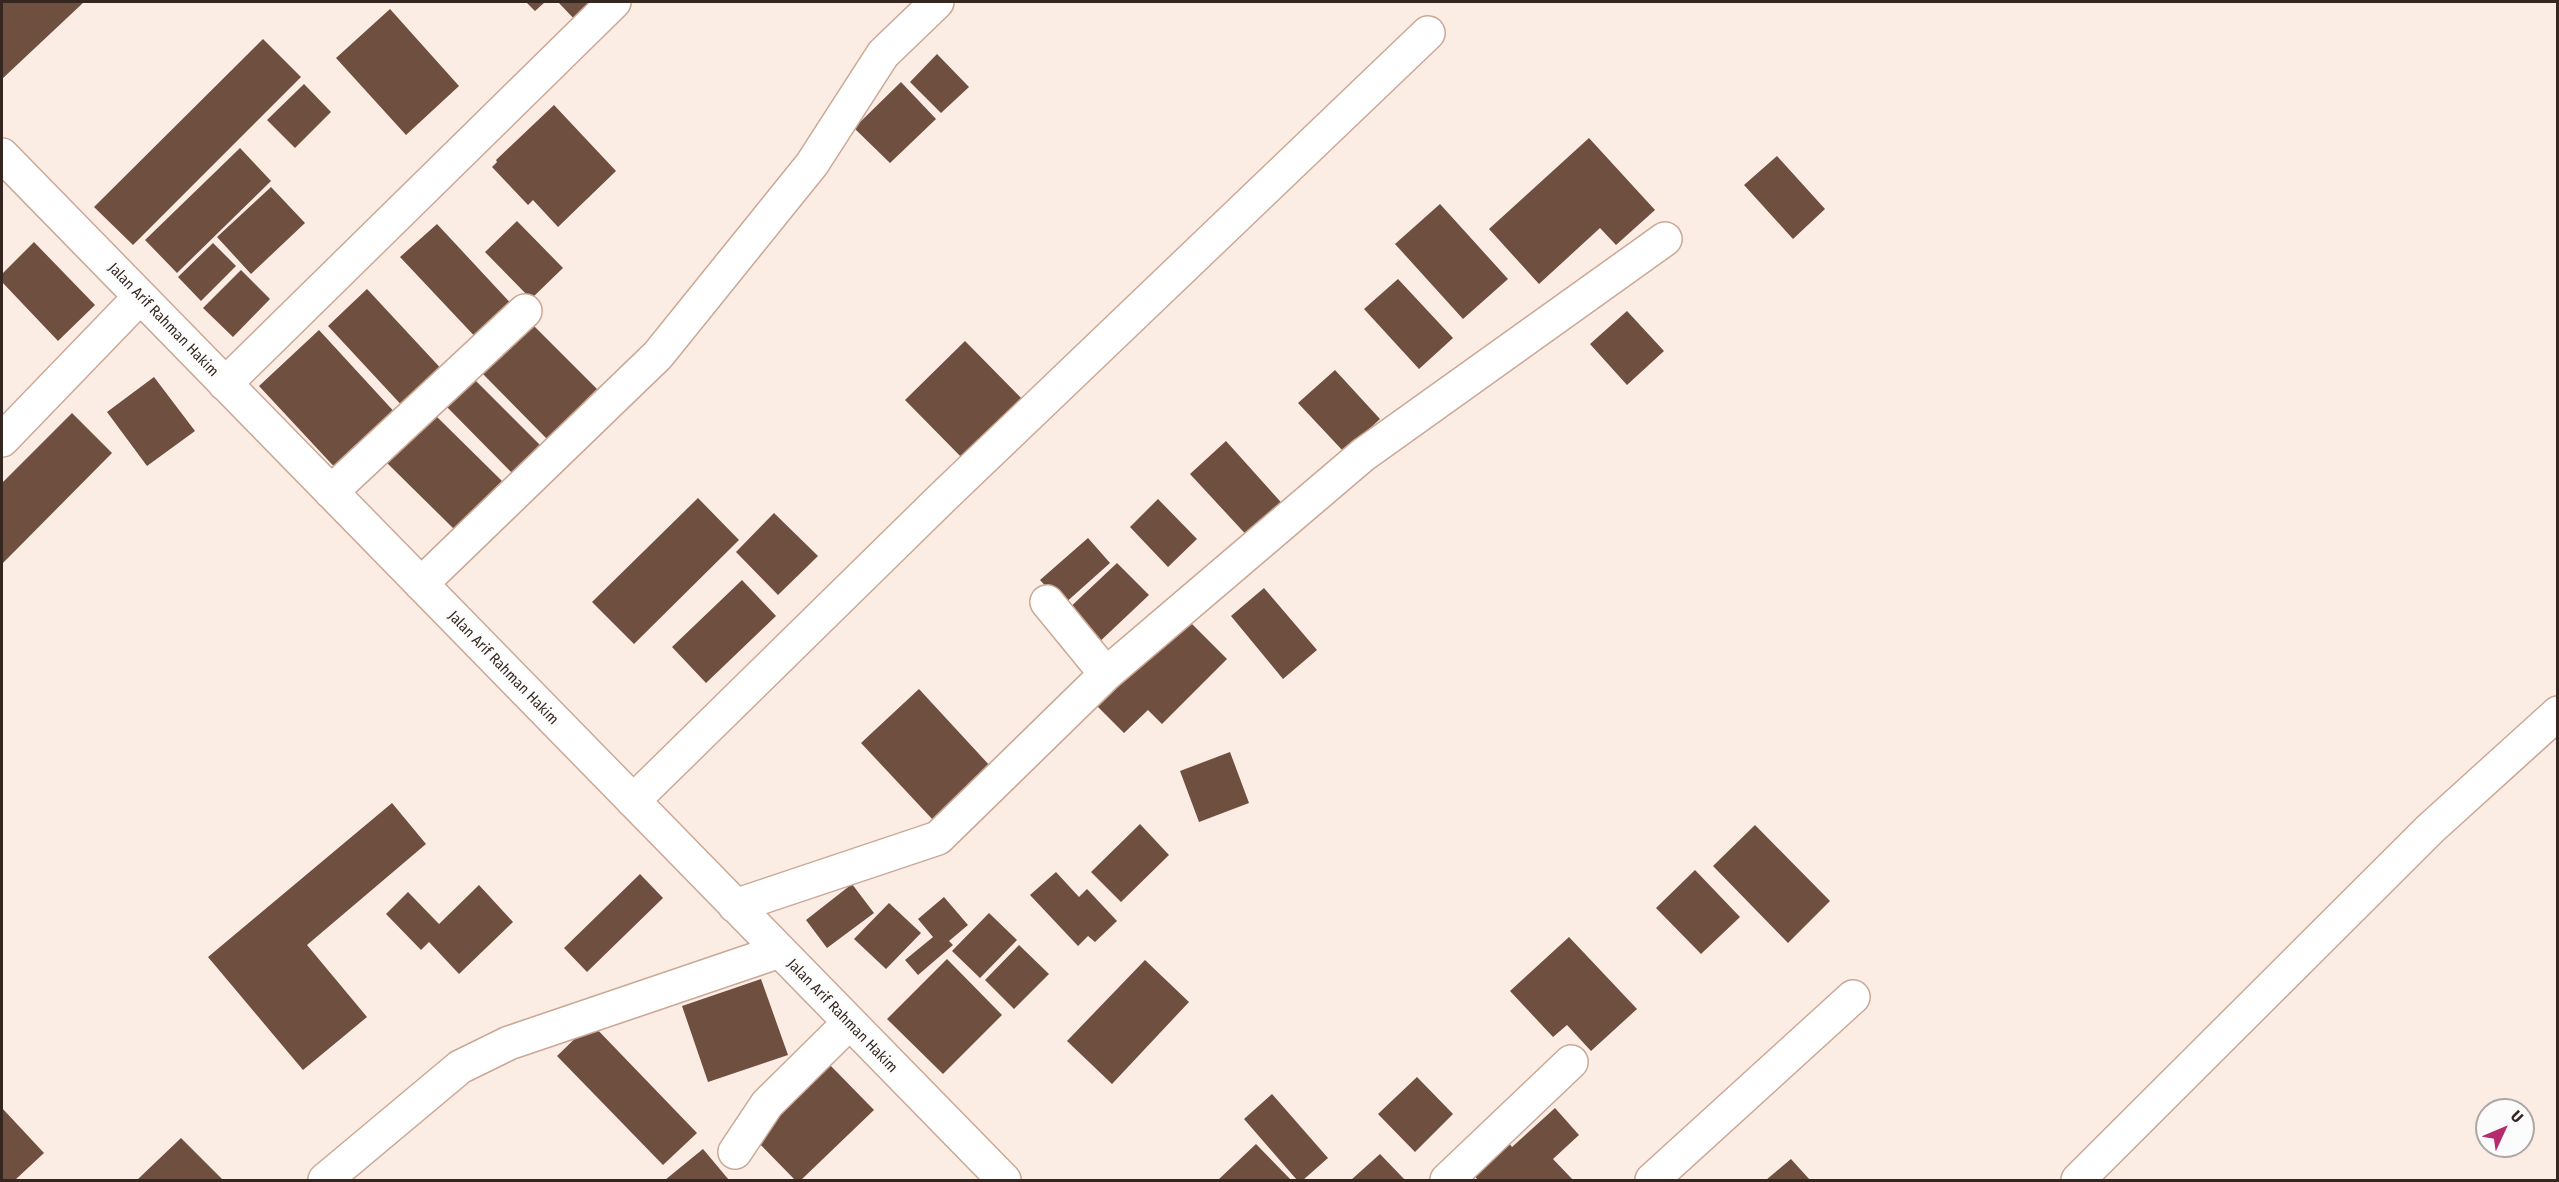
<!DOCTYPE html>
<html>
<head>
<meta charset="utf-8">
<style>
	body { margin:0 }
	#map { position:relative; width:2559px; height:1182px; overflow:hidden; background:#fbece4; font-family:"Fira Sans Condensed",sans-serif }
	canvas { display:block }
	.frame { position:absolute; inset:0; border:3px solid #352720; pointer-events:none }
	.north { position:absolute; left:2475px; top:1098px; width:60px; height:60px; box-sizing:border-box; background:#fcfcfc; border:2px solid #aca7a4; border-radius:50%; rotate:46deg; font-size:16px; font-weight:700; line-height:24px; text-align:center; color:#352720 }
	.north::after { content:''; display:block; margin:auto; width:21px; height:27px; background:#b42c6b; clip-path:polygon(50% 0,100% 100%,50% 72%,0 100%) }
</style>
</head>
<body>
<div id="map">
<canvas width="2559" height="1182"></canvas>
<div class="frame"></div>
<div class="north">U</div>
</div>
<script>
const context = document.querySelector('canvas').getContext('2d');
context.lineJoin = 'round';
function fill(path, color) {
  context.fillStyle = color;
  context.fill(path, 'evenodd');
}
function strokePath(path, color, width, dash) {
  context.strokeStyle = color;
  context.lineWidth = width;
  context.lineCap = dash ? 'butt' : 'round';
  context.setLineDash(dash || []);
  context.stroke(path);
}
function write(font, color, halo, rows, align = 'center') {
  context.font = font + ' "Fira Sans Condensed",sans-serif';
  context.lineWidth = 6;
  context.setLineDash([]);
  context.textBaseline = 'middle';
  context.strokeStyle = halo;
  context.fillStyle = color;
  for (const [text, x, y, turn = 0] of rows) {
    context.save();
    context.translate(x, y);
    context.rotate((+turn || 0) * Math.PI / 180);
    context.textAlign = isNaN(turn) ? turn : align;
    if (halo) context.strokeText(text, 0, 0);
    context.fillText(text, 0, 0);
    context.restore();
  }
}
const building = new Path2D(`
	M2 2H84L2 79Z
	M526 2H545L535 11Z
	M558 2H604L579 24Z
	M390 9 459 86 406 135 336 58Z
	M263 39 301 77 133 245 94 207Z
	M937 54 969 87 941 113 910 82Z
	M901 82 936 119 890 163 854 128Z
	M304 84 331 112 295 148 267 120Z
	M554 105 616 171 558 227 533 200 528 205 492 167 497 162 496 160Z
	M1589 138 1655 210 1616 245 1600 228 1539 284 1489 229Z
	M240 148 271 181 177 273 145 240Z
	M1777 156 1825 209 1793 239 1744 185Z
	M271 187 305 223 251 274 217 237Z
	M1440 204 1508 279 1463 319 1395 244Z
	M517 221 563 268 531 299 485 252Z
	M437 224 517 310 481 343 400 257Z
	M34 242 95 305 58 341 2 282V274Z
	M213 243 236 266 201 301 178 277Z
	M241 270 270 299 233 337 203 308Z
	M1398 279 1453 338 1419 369 1364 309Z
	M367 289 447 375 407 411 328 326Z
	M1627 311 1664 351 1627 385 1590 344Z
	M531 323 597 389 547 439 481 372Z
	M319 330 399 417 340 473 259 386Z
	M965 341 1029 406 968 464 905 400Z
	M1335 370 1380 419 1344 452 1298 403Z
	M154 377 195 431 147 466 107 412Z
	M474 379 540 445 512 473 446 406Z
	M72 413 112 453 2 564V483Z
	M434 414 502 481 454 529 386 462Z
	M1226 441 1287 509 1252 541 1190 474Z
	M698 498 739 540 634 644 592 602Z
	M1158 499 1197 539 1168 567 1130 527Z
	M774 513 818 556 778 595 736 552Z
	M1088 538 1110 563 1063 605 1040 580Z
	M1117 563 1149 595 1095 646 1064 613Z
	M742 580 776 616 706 683 672 647Z
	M1264 588 1317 650 1283 679 1231 616Z
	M1184 616 1227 659 1162 724 1148 710 1124 733 1095 704Z
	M919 689 991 767 934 821 861 743Z
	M1230 752 1249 803 1199 822 1180 771Z
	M392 803 426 844 307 945 367 1017 303 1070 208 957Z
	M1140 824 1169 855 1121 902 1091 872Z
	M1755 825 1830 901 1788 943 1713 866Z
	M1695 870 1740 917 1701 954 1656 908Z
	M1056 872 1079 897 1087 889 1117 921 1095 942 1088 936 1078 946 1030 895Z
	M640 874 663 898 587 972 564 948Z
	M852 884 874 913 827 948 806 920Z
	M479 885 513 922 459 974 429 942 421 950 386 914 408 892 439 924Z
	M944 897 968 925 949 941 953 945 918 975 905 960 933 937 918 919Z
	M889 903 921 933 886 969 854 939Z
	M989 913 1017 940 980 978 952 951Z
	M1569 937 1637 1009 1591 1051 1567 1025 1553 1037 1510 991Z
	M1019 945 1049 974 1014 1009 985 980Z
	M947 959 1002 1015 943 1074 887 1019Z
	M1145 960 1189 1002 1112 1084 1067 1041Z
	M761 979 788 1055 708 1082 682 1006Z
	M591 1023 697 1133 663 1165 557 1056Z
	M830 1065 874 1110 801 1180H795L754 1138Z
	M1417 1077 1453 1114 1415 1152 1378 1114Z
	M1272 1094 1328 1158 1303 1180H1297L1244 1119Z
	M2 1108 44 1153 15 1180H2Z
	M1555 1108 1579 1135 1553 1159 1573 1180H1478L1471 1172 1507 1140 1512 1147Z
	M181 1138 223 1180H137Z
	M1256 1144 1291 1180H1218Z
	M703 1149 729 1180H665Z
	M1380 1154 1405 1180H1351Z
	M1791 1159 1810 1180H1766Z`);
const street = new Path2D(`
	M2 155 1004 1180
	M225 384 614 2
	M2 440 140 297
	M331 492 525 311
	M421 584 658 355 812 164 883 54 937 2
	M1047 602 1106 674
	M633 801 943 497 1428 33
	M735 906 938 838 1106 674 1363 455 1665 239
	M735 1152 767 1104 849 1023
	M325 1180 460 1067 509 1043 780 951
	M1447 1180 1571 1062
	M1652 1180 1853 997
	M2078 1180 2430 829 2558 713`);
const streetNames = [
	["Jalan Arif Rahman Hakim",163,320,46],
	["Jalan Arif Rahman Hakim",503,668,46],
	["Jalan Arif Rahman Hakim",842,1016,46]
];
fill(building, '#6e4f40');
strokePath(street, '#cba896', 36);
strokePath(street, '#fff', 33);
write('15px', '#352720', '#fcfcfc', streetNames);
</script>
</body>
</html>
